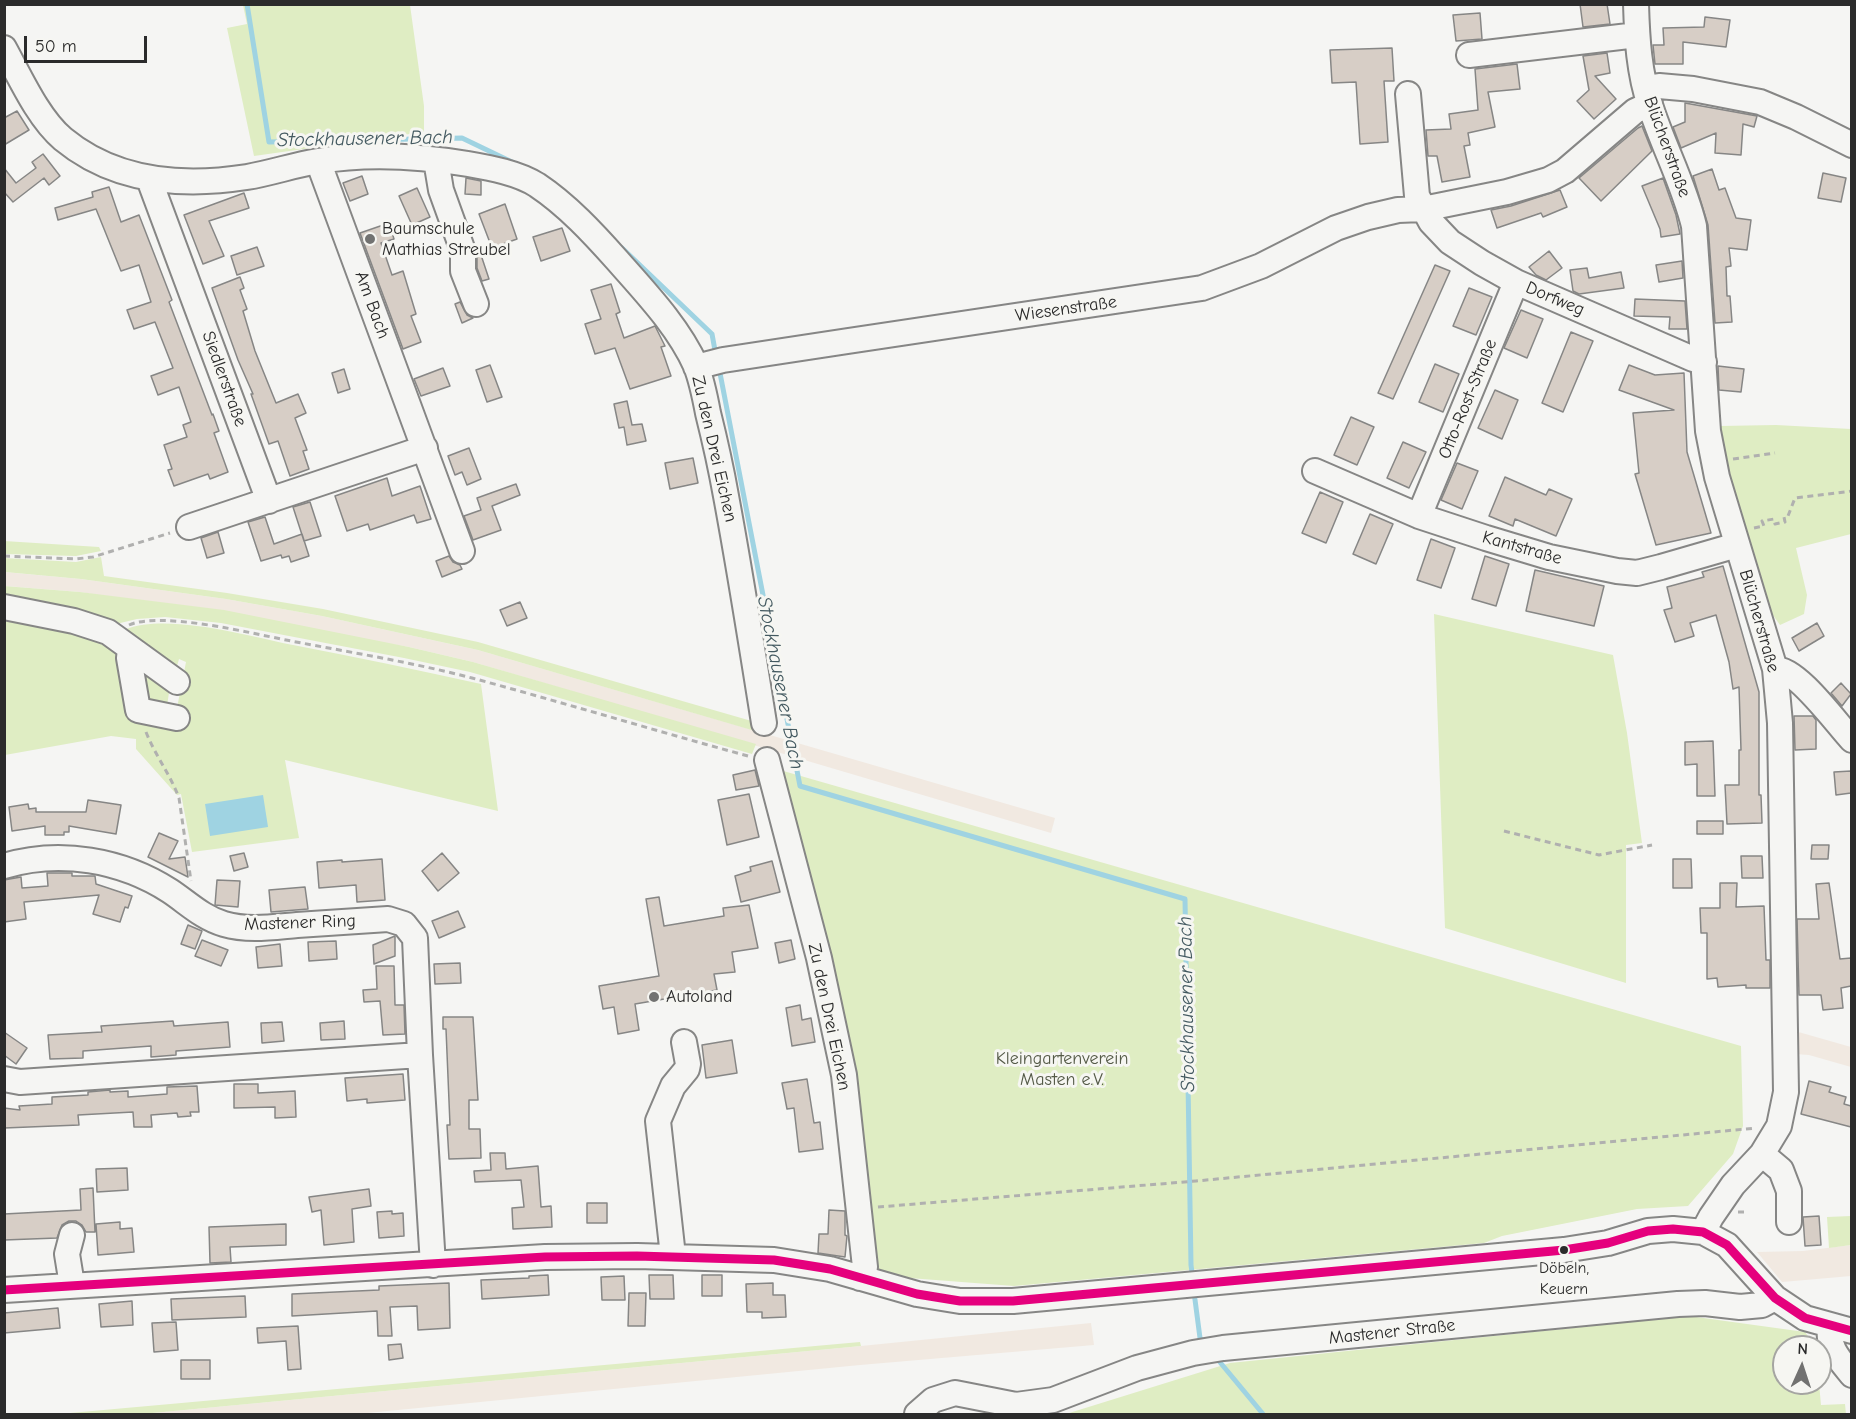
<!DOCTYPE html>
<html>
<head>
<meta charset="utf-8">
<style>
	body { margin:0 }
	#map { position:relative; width:1856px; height:1419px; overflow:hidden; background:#f5f5f3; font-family:"Comic Neue",sans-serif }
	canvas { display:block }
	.frame { position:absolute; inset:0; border:6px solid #2b2b2b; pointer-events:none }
	.north { position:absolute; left:1772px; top:1335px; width:60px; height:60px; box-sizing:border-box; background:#f6f6f2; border:2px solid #a5a5a2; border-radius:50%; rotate:3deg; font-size:16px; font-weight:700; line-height:24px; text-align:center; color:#2b2b2b }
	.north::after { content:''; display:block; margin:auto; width:21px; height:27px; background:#727271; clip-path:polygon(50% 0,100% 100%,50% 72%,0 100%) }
	.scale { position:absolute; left:24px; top:36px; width:123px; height:27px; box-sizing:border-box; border:3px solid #2b2b2b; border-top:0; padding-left:8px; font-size:18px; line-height:21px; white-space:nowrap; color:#2b2b2b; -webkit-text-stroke:4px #f6f6f2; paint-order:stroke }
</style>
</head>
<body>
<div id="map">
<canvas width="1856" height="1419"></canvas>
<div class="frame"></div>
<div class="north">N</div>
<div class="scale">50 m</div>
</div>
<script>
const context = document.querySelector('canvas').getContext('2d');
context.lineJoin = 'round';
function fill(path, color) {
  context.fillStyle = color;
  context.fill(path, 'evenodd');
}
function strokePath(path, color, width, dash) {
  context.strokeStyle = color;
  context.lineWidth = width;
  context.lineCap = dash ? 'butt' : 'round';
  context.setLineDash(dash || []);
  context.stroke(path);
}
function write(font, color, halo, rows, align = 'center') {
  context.font = font + ' "Comic Neue",sans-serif';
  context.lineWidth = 6;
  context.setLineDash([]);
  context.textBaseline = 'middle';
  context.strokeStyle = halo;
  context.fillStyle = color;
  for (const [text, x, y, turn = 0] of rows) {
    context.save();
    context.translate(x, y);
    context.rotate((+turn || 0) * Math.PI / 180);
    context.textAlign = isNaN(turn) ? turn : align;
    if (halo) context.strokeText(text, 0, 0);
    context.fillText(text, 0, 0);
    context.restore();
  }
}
const built = new Path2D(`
	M4 572 81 579 226 599 322 616 478 650 1055 818 1051 833 473 662 409 647 80 592 5 586Z
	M1795 1031 1851 1047V1067L1809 1055 1795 1054Z
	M1851 1245V1276L1782 1282 1757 1252 1803 1251Z
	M1091 1323 1094 1345 860 1365 357 1414H142L861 1346Z`);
const green = new Path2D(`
	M243 5H410L424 106V132L254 156 227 28 247 24Z
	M1776 425 1851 429V534L1796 548 1807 595 1804 614 1780 625 1765 604 1728 480 1720 426Z
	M4 541 99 547 101 551 76 556 5 554Z
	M101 557 104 576 227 593 323 609 478 642 755 722V731L478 650 322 616 226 599 81 579 5 572 4 558 76 562Z
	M4 586 80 592 224 610 409 647 473 662 756 744 752 754 470 672 404 658 221 623 165 617 137 619 112 625 5 603Z
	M5 612 77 627 121 649 132 715 176 713 186 662 179 659 176 670 125 635 126 629C169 613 248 636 293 645 356 657 418 670 481 684L498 811 285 760 299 838 192 852 181 794 177 795 136 749V739L111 736 5 755Z
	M1434 614 1613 655 1627 733 1642 843 1626 845V983L1445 928Z
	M137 662 170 686 167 706 141 703Z
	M773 768 1741 1046 1743 1126 1733 1154 1688 1206 1637 1209 1502 1236 1484 1243 1014 1286 909 1278 876 1271Z
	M1851 1216V1245L1829 1248 1827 1217Z
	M1689 1316 1805 1332 1816 1347H1784V1383H1819L1821 1405 1845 1404 1846 1414H1066L1230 1363Z
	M860 1342 861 1346 142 1414H59Z`);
const water = new Path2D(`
	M263 795 268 827 210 836 205 804Z`);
const stream = new Path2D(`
	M247 4 269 142 462 138 514 163
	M622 248 712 334 716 356
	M719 368 800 786 1185 899 1191 1265 1193 1280
	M1194 1292 1200 1338 1205 1343
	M1214 1355 1263 1414`);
const building = new Path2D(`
	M1580 4H1607L1610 24 1583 27Z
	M1480 13 1482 39 1456 41 1453 15Z
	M1705 17 1730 20 1726 47 1683 42V64H1655L1653 45H1664L1663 28 1704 27Z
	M1392 48 1394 81H1384L1388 142 1360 144 1356 82 1332 83 1330 50Z
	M1607 53 1610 73 1595 76 1616 99 1594 119 1577 101 1589 90 1583 56Z
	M1517 64 1520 89 1488 92 1495 127 1468 133 1470 145 1464 146 1470 177 1442 182 1437 156H1428L1426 130 1451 129 1449 114 1478 110 1475 69Z
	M1685 103 1757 116 1754 127 1743 124 1741 155 1715 153 1716 133 1681 148 1673 127 1685 122Z
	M17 111 29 130 4 145V118Z
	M1642 126 1652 151 1601 201 1579 178 1638 128Z
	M43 154 60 176 49 185 44 178 13 202 4 192V168L16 183 36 168 32 162Z
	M1712 169 1719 190 1725 188 1736 218 1751 220 1747 250 1729 248 1731 266 1726 267 1727 296H1730L1732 322 1715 323 1708 225 1693 176Z
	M1823 173 1846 178 1841 202 1818 198Z
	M362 176 368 194 350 201 343 183Z
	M466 178 481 181V195L465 194Z
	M1663 178 1676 215 1680 234 1661 237 1660 229 1642 186Z
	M109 187 121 222 139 215 172 300 169 302 212 415 213 414 219 431 214 433 228 472 210 479 208 474 174 486 168 470 172 469 164 445 187 437 183 425 191 422 179 387 158 395 151 376 173 368 155 322 134 329 127 310 151 302 139 265 121 271 96 209 58 220 55 208 93 197 92 192Z
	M417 188 430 217 412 225 399 196Z
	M1560 190 1567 207 1543 217 1541 213 1497 228 1491 210 1511 206Z
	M244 193 249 208 209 221 224 256 203 264 184 215Z
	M505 204 517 239 492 248 479 214Z
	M389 223 394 239 381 243 392 275 403 271 416 314 411 316 421 342 403 349 360 233Z
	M562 228 570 251 541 261 533 237Z
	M257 247 264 266 237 275 231 256Z
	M1549 251 1562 268 1546 280 1536 275 1529 267Z
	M481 255 489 279 482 281 477 268V257Z
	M1682 261 1683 278 1659 282 1656 265Z
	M1435 265 1450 271 1393 399 1378 393Z
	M1587 268 1589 278 1621 272 1624 288 1579 294 1573 291 1570 270Z
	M240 277 244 288 240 290 247 309 243 311 255 351 276 403 298 394 306 413 295 418 307 450 303 451 309 469 290 476 278 441 269 444 251 394H253L238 360 212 288Z
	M611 284 620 312 616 314 624 338 655 326 665 346 661 347 671 376 630 389 615 348 595 354 585 324 601 319 591 290Z
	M1469 288 1492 297 1476 335 1453 326Z
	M1635 299 1685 301 1687 329H1669L1670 317 1634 316Z
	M460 302 467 315 473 318 462 323 455 304Z
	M1521 310 1543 319 1527 358 1504 348Z
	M1571 332 1593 341 1563 412 1542 403Z
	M1435 364 1459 374 1443 412 1419 402Z
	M490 365 502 397 487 402 476 370Z
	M1629 365 1655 375 1684 373 1687 452 1711 533 1656 545 1635 474 1639 473 1633 413 1674 410 1619 390Z
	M1718 366 1744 369 1741 392 1719 390Z
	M443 368 450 386 421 396 414 379Z
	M344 369 350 389 338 393 332 373Z
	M1495 390 1518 400 1502 439 1478 428Z
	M627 401 632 425 642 424 646 441 627 445 624 427 619 428 614 404Z
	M1351 417 1374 427 1357 465 1334 455Z
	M1403 442 1426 452 1409 488 1387 478Z
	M469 448 481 479 467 485 462 472 455 475 448 456Z
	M693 458 698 483 670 489 665 463Z
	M1457 463 1478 471 1462 509 1441 500Z
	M1505 477 1546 495 1549 489 1572 499 1556 536 1515 519 1513 526 1489 516Z
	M387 478 392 496 420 486 431 519 417 523 414 515 370 530 368 524 347 531 335 496Z
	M516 484 520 495 492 506 501 530 473 540 464 516 481 510 477 498Z
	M1320 492 1343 502 1326 543 1302 533Z
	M310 502 321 536 304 541 293 507Z
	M1370 514 1393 524 1376 564 1353 554Z
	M265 517 274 544 302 534 309 556 291 562 289 556 282 558 281 555 261 561 248 522Z
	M218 532 224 553 207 558 201 538Z
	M1431 539 1455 548 1441 588 1417 580Z
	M449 556 453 562 460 565 462 569 442 577 436 561Z
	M1485 556 1509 564 1496 606 1472 599Z
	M1723 566 1759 692V795H1761L1762 823 1727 824 1725 785H1739V750H1741L1739 687 1733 689 1729 662 1716 615 1690 623 1694 636 1675 642 1664 610 1672 608 1667 587 1704 577 1702 572Z
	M1535 570 1604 586 1594 626 1526 611Z
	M520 602 527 618 507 626 500 610Z
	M1817 623 1824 636 1799 651 1792 638Z
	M1841 683 1851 694 1842 706 1831 693Z
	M1794 716H1813L1816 720V749L1795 750Z
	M1713 741 1715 796H1697V764L1685 765V742Z
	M755 770 759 786 736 790 733 775Z
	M1851 771V793L1836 795 1834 772Z
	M749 794 759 837 727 845 718 800Z
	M88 800 121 805 116 834 69 826V832H64V835H45V826L12 831 9 807 28 804 29 809 36 808V812H86Z
	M1697 821H1723V834H1697Z
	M159 833 178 841 169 859 185 857 188 877 148 857Z
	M1812 845H1829L1828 859H1811Z
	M244 853 248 867 234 871 230 856Z
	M442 853 459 873 438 891 422 871Z
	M1741 856H1762L1763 878H1742Z
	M382 859 385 900 357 902 356 885 319 888 317 862 342 860V862Z
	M1673 859H1691L1692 888H1673Z
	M772 861 780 892 741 902 735 876 751 871 750 867Z
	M47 873H72V876H95L96 884 132 896 128 908 125 907 120 922 93 914 99 895 24 902 26 919 4 922V880L21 877 22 888 48 886Z
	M217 880 240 881 238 907 215 905Z
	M1720 883H1737L1736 907 1764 906 1766 960H1770V988H1746V985L1718 987 1717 978 1707 979V933H1701L1700 908H1720Z
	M1829 883 1840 959 1851 958V986L1841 988 1843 1008 1823 1010 1821 995H1799L1797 919H1819L1816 884Z
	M305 887 308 909 271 912 269 890Z
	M659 897 664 926 724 916 723 908 749 905 758 948 732 952 735 972 714 974 717 990 635 1004 639 1030 618 1034 614 1007 603 1009 599 986 659 976 646 899Z
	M458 911 465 927 439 938 432 921Z
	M188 925 202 931 195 949 181 944Z
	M395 936V956L374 964 373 945Z
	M202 940 228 950 221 966 195 956Z
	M791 940 795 959 779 963 775 943Z
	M336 941 337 959 309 961 308 942Z
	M280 944 282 966 258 968 256 947Z
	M460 963 461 983 435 984 434 964Z
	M376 966H394L395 1005H404L405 1034 383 1035 380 1001 364 1002 363 990 377 989Z
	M800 1005 802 1020 811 1018 815 1042 792 1046 786 1008Z
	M443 1017H473L478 1100H469V1129H480L481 1158 449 1159 447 1125H450L446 1029H443Z
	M173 1021 174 1026 228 1022 230 1047 176 1051V1055L151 1057V1046L83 1051V1058L50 1059 48 1035 102 1032 101 1026Z
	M344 1021 345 1039 321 1040 320 1023Z
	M282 1022 284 1041 262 1043 261 1023Z
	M4 1032 27 1048 16 1064 4 1055Z
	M732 1040 737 1073 706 1078 702 1045Z
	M403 1074 405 1100 367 1103V1099L347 1101 345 1078Z
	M807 1079 814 1123 820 1122 823 1149 799 1152 794 1108 787 1109 782 1083Z
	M1809 1081 1831 1087 1829 1092 1846 1097 1844 1104 1851 1106V1127L1801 1114Z
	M234 1084H258V1093L295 1091 296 1117 275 1118V1107L234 1108Z
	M197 1086 199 1112H190L191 1116 178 1117 177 1113 151 1115 152 1127H134L133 1112 78 1115 79 1125 4 1128V1108L20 1110 19 1106 52 1104V1097L88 1095V1092L110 1090V1092L128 1091V1097L167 1094V1087Z
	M490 1153H505L506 1169 538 1166 541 1207 551 1206 552 1227 513 1229 512 1208 524 1207 521 1180 475 1182 474 1171 491 1170Z
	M127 1168 128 1190 97 1192 96 1169Z
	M93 1188 95 1232H86L82 1225 76 1221H69L62 1225 57 1238 4 1240V1214L81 1210 80 1189Z
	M369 1189 371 1206 352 1209 354 1242 324 1245 321 1210 312 1212 309 1197Z
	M587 1203H607V1223H587Z
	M829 1210 845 1211V1235L847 1236 845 1257 818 1253 819 1234H828Z
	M392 1211V1214L403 1213 404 1236 379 1238 377 1212Z
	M1819 1216 1821 1245 1805 1246 1803 1217Z
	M120 1222V1229L132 1228 134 1252 98 1255 96 1224Z
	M286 1224V1245L230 1247 231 1262 210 1263 209 1227Z
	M548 1275 549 1295 482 1299 481 1280 529 1278V1276Z
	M649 1275H673L674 1299H650Z
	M702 1275H722V1296H702Z
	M624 1276 625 1300H602L601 1277Z
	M449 1283 450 1328 418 1330 417 1306 390 1307 392 1336H378L377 1311 292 1316V1294L379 1290V1286Z
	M773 1283V1295H785L786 1317 762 1318V1312H747L746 1284Z
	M629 1293H646L645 1326H628Z
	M245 1296 246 1317 172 1320 171 1299Z
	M132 1301 133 1325 101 1327 99 1304Z
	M58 1308 60 1328 4 1333V1313Z
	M176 1322 178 1350 154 1352 152 1323Z
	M298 1326 301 1369 288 1370 286 1341 258 1343 257 1328Z
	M401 1344 403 1358 389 1360 388 1345Z
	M181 1360H210V1379H181Z`);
const path = new Path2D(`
	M1733 459 1775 453
	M1754 528 1764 526 1762 521 1774 519 1775 524 1785 522 1784 517 1788 516 1795 498 1852 491
	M4 556 76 559 93 557 170 533
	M129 625C161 611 250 633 286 640 348 652 411 662 472 678 565 703 656 731 748 756
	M146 732C155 755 170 774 179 798L191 881
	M1504 831 1599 855 1652 845
	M878 1207 1196 1181 1756 1128
	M1738 1212H1748`);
const minor = new Path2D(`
	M1636 4C1637 38 1639 73 1650 105 1663 146 1684 184 1694 226L1708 431 1717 477 1775 669 1780 723 1786 1092 1779 1126 1762 1154 1733 1185 1711 1217 1703 1232
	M4 48C20 77 38 118 63 139 115 182 183 187 247 177 271 173 294 165 318 161 366 153 420 156 468 164 491 168 518 173 537 185 567 205 593 233 617 260 645 292 678 326 696 366 702 381 705 397 708 413 715 441 721 468 726 496 740 571 752 647 764 723
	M1469 55 1637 35
	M1646 88 1659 86 1693 89 1760 102 1796 117 1852 145
	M1408 94 1417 196 1431 222 1450 242 1482 263 1516 282 1693 359 1704 362
	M436 160 441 190 463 251V271L476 304
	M318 161 462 551
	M149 179 269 501
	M696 367 723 360 848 341 1202 288 1261 266 1336 228 1368 217 1398 210 1423 209 1507 192 1548 180 1565 171 1635 111 1650 104
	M1315 471 1419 516 1486 538 1549 557 1617 571 1637 573 1661 567 1737 545
	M1419 516 1516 282
	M189 527 425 448
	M4 607 74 621 108 632 177 682
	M130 649 129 658 138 710 177 718
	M1775 669C1797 668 1836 723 1852 740
	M767 760 819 958 844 1075 865 1267 860 1278
	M4 866C60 849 122 860 170 891 188 903 203 918 224 924 248 931 273 927 297 925 327 923 357 921 388 919L404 924 415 938 420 1055
	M4 1079 20 1082 420 1055 433 1265
	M1762 1154 1781 1170 1789 1191V1222
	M673 1256 658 1121 673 1086 687 1069 688 1064 684 1042
	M72 1285 67 1254 72 1235
	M4 1290 545 1257 637 1256 774 1260 830 1269 917 1294 960 1301H1013L1564 1250 1608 1243 1648 1231 1673 1229 1703 1232 1727 1245 1775 1298 1805 1318 1852 1331
	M1830 1326C1827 1347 1839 1359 1852 1375
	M917 1414 933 1400 955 1393 1016 1405 1053 1400 1137 1368 1193 1353 1223 1348 1678 1304 1705 1303 1740 1307 1762 1305 1775 1298`);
const bus1 = new Path2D(`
	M4 1290 545 1257 637 1256 774 1260 830 1269 917 1294 960 1301H1013L1564 1250 1608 1243 1648 1231 1673 1229 1703 1232 1727 1245 1775 1298 1805 1318 1852 1331`);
const markers = [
	[370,239,6,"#727271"],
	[654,997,6,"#727271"],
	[1564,1250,5,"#2b2b2b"]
];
const busNames = [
	["Döbeln,",1564,1268],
	["Keuern",1564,1289]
];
const streetNames = [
	["Blücherstraße",1667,147,70],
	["Dorfweg",1555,299,23],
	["Am Bach",372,305,70],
	["Wiesenstraße",1066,309,-8],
	["Siedlerstraße",224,379,70],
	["Otto-Rost-Straße",1468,399,-68],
	["Zu den Drei Eichen",714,449,77],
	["Kantstraße",1522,548,16],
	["Blücherstraße",1759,621,74],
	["Mastener Ring",300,923,-2],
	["Zu den Drei Eichen",829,1017,78],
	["Mastener Straße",1392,1332,-6]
];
const poiNames = [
	["Baumschule",382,229],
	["Mathias Streubel",382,250],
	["Autoland",666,997]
];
const parkNames = [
	["Kleingartenverein",1062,1059],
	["Masten e.V.",1062,1080]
];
const waterNames = [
	["Stockhausener Bach",365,139,-1],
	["Stockhausener Bach",780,683,79],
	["Stockhausener Bach",1187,1004,-91]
];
fill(built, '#f1e9e1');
fill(green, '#dfedc3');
fill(water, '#9fd3e2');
strokePath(stream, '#9fd3e2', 5);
fill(building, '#d7cec6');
strokePath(building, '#868685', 1.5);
strokePath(minor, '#868685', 28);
strokePath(path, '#b0b0af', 3, [6, 4.5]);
strokePath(minor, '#f5f5f3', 24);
strokePath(bus1, '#e5007d', 9);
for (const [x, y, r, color] of markers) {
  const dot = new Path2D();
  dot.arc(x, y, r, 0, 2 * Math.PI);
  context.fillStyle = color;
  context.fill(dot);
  strokePath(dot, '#f6f6f2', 2);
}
write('16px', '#2b2b2b', '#f6f6f2', busNames);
write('18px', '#2b2b2b', '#f6f6f2', streetNames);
write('18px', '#2b2b2b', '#f6f6f2', poiNames, 'left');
write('18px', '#545a47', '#f6f6f2', parkNames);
write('italic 20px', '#435960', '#f6f6f2', waterNames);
</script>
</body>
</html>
